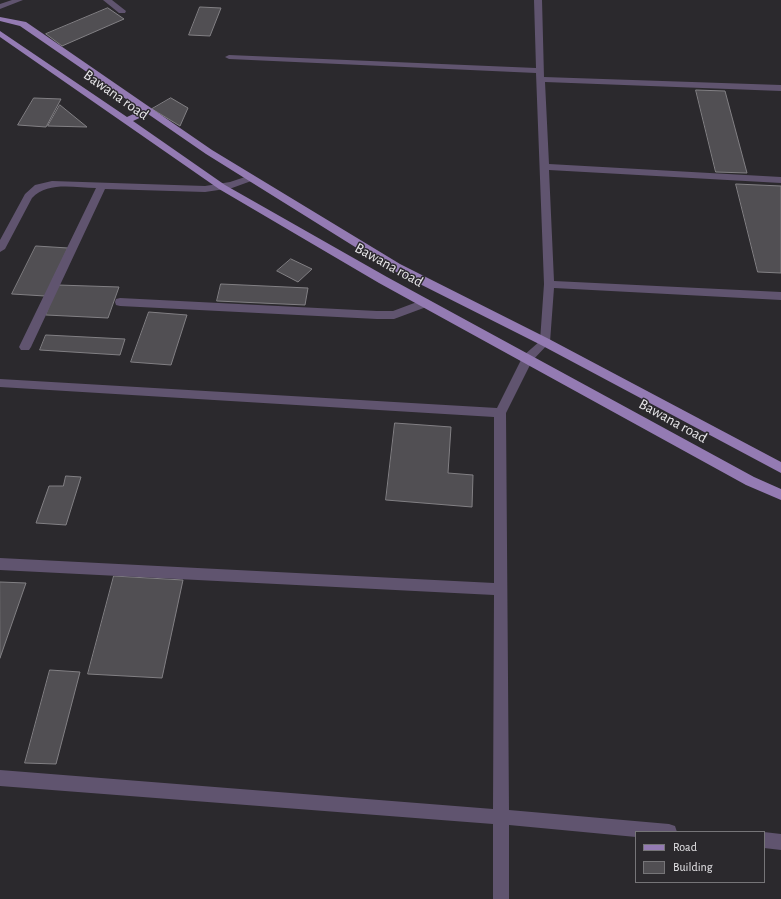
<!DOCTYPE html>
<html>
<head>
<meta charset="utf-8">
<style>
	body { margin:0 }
	#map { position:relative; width:781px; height:899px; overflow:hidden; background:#2b292d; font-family:"Alegreya Sans",sans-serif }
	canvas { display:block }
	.legend { position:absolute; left:635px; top:831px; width:130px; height:52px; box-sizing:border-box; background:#2b292d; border:1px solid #767578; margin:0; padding:5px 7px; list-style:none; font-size:12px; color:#e7e6e9 }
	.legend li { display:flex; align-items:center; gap:8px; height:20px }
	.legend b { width:20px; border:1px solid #767578 }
</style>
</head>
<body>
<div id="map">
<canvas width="781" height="899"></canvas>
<ul class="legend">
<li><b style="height:5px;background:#947bb3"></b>Road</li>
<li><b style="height:11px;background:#514f53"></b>Building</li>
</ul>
</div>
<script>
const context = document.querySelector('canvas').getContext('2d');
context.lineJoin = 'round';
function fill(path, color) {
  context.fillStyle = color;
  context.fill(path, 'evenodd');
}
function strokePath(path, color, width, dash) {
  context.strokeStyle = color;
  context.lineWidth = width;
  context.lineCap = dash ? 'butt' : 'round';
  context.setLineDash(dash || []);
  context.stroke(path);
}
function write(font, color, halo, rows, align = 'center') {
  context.font = font + ' "Alegreya Sans",sans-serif';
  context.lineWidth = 3;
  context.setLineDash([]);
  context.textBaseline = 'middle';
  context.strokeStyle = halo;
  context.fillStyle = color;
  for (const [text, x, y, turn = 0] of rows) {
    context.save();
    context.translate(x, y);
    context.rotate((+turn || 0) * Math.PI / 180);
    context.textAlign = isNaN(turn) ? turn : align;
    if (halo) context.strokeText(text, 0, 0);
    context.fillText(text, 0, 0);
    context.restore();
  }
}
const building = new Path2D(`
	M200 7 221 8 210 36 189 35Z
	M108 8 124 19 62 46 46 34Z
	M696 90 725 91 747 173 716 172Z
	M34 98 61 99 46 127 18 125Z
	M171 98 188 108 180 126 152 109Z
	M60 105 87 127 48 126Z
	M736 184 781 186V273L758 272Z
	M36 246 68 248 45 296 12 294Z
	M291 259 312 269 298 282 277 271Z
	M221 284 308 288 305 305 217 301Z
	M58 285 119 287 108 318 46 315Z
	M149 312 187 315 171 365 131 362Z
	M46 335 125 339 120 355 40 350Z
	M395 423 451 427 448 473 473 475 472 507 386 500Z
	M66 476 81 477 66 525 36 523 49 486H63Z
	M114 576 183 580 162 678 88 674Z
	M0 582 26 583 0 658Z
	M50 670 80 672 56 764 25 763Z`);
const service = new Path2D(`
	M251 175 254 176 256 178 254 180 232 188 205 192 105 189 31 347 29 350H21L19 347 96 188C75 188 48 181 32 198L5 249 0 252V240L25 194 35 185 52 181 205 186 230 182Z
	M120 298 377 311H393L425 299 429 300 430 303 429 306 394 319H377L120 306 116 305 115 302 116 299Z
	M527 355 531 356 533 359 506 413 509 810 669 824 675 826 677 832H636V837L509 825V899H493V824L0 786V770L493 809 494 595 0 570V558L494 583V417L0 387V379L497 408 523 356Z
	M764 832 781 834V850L764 848Z`);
const minor = new Path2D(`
	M12 0H23L0 9V4Z
	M103 0H112L126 11 125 13H119Z
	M534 0H542L544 77 781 85V91L545 82 549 164 781 177V183L549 170 554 281 781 292V300L554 288 550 342 531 362 527 363 523 362 521 359 523 356 540 341 544 284 536 73 229 59 225 57 229 55 536 68Z`);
const primary = new Path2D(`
	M0 17 26 22 212 150 400 264 549 339 781 462V473L541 345 392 270 206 154 148 114 133 121 225 185 387 277 754 477 781 489V500L746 485 379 283 219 189 0 37V31L127 117 142 110 20 26 0 21Z`);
const streetNames = [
	["Bawana road",116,95,35],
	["Bawana road",389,265,29],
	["Bawana road",673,421,29]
];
fill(building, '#514f53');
strokePath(building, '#828084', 1);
fill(service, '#60546f');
fill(minor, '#60546f');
fill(primary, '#947bb3');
write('15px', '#e7e6e9', '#2b292d', streetNames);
</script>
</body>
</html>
